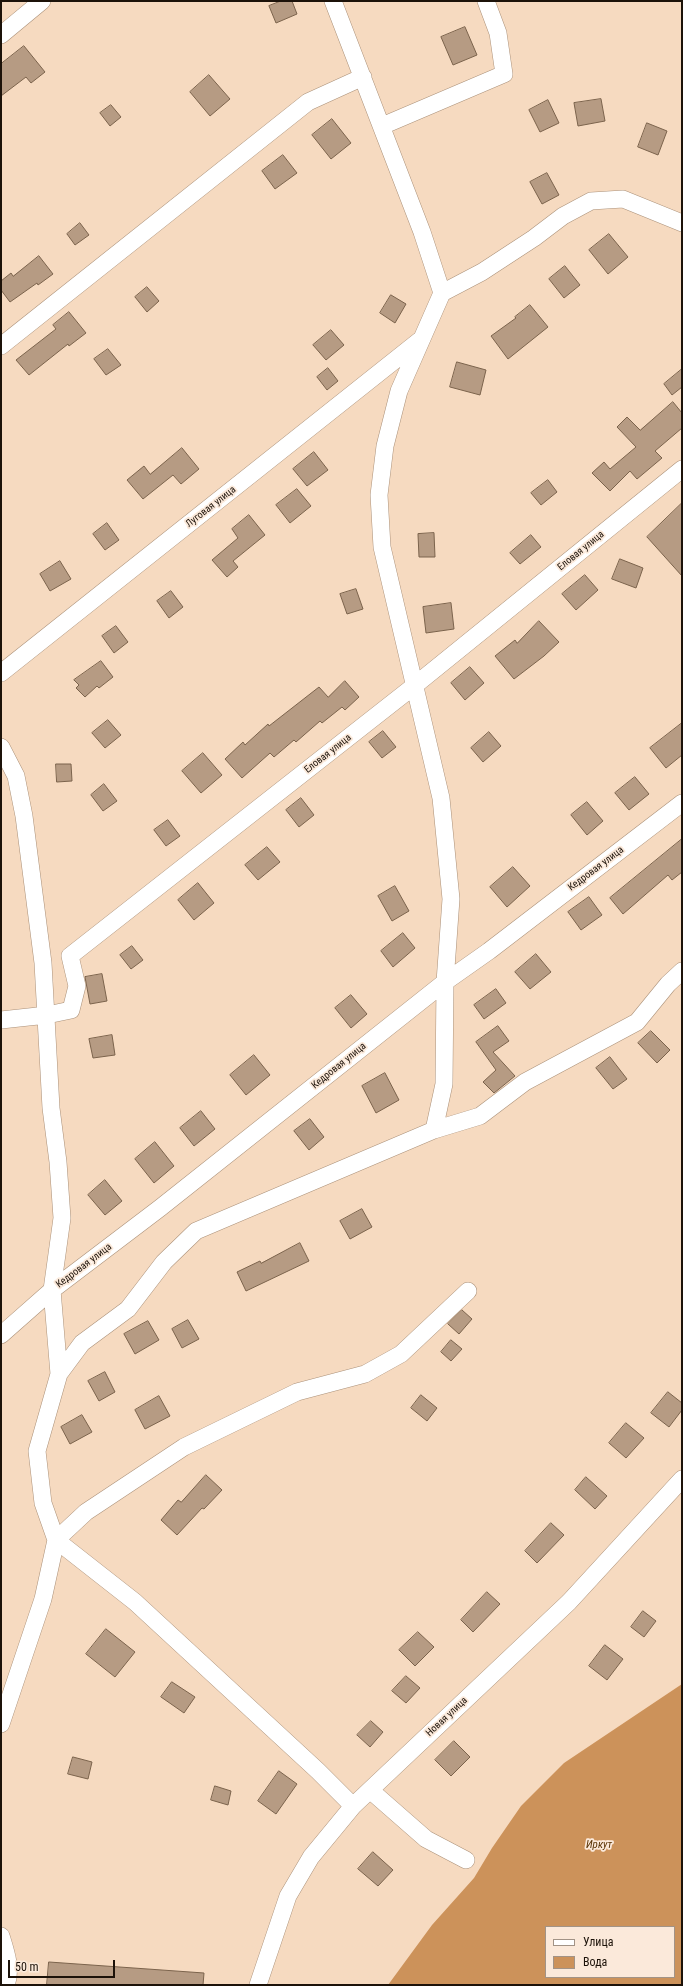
<!DOCTYPE html>
<html>
<head>
<meta charset="utf-8">
<style>
	body { margin:0 }
	#map { position:relative; width:683px; height:1986px; overflow:hidden; background:#f6dac0; font-family:"Roboto Condensed",sans-serif }
	canvas { display:block }
	.frame { position:absolute; inset:0; border:2px solid #1c1209; pointer-events:none }
	.legend { position:absolute; left:545px; top:1926px; width:130px; height:52px; box-sizing:border-box; background:#fbe9da; border:1px solid #a29386; margin:0; padding:5px 7px; list-style:none; font-size:12px; color:#1c1209 }
	.legend li { display:flex; align-items:center; gap:8px; height:20px }
	.legend b { width:20px; border:1px solid #a29386 }
	.scale { position:absolute; left:8px; top:1960px; width:107px; height:18px; box-sizing:border-box; border:2px solid #1c1209; border-top:0; padding-left:5px; font-size:12px; line-height:14px; white-space:nowrap; color:#1c1209; -webkit-text-stroke:3px #fbe9da; paint-order:stroke }
</style>
</head>
<body>
<div id="map">
<canvas width="683" height="1986"></canvas>
<div class="frame"></div>
<ul class="legend">
<li><b style="height:5px;background:#fff"></b>Улица</li>
<li><b style="height:11px;background:#cc925a"></b>Вода</li>
</ul>
<div class="scale">50 m</div>
</div>
<script>
const context = document.querySelector('canvas').getContext('2d');
context.lineJoin = 'round';
function fill(path, color) {
  context.fillStyle = color;
  context.fill(path, 'evenodd');
}
function strokePath(path, color, width, dash) {
  context.strokeStyle = color;
  context.lineWidth = width;
  context.lineCap = dash ? 'butt' : 'round';
  context.setLineDash(dash || []);
  context.stroke(path);
}
function write(font, color, halo, rows, align = 'center') {
  context.font = font + ' "Roboto Condensed",sans-serif';
  context.lineWidth = 3.5;
  context.setLineDash([]);
  context.textBaseline = 'middle';
  context.strokeStyle = halo;
  context.fillStyle = color;
  for (const [text, x, y, turn = 0] of rows) {
    context.save();
    context.translate(x, y);
    context.rotate((+turn || 0) * Math.PI / 180);
    context.textAlign = isNaN(turn) ? turn : align;
    if (halo) context.strokeText(text, 0, 0);
    context.fillText(text, 0, 0);
    context.restore();
  }
}
const water = new Path2D(`
	M682 1684V1985H388L432 1925 474 1878 492 1848 521 1806 564 1763ZM546 1927H674V1977H546Z`);
const building = new Path2D(`
	M281 1H292L297 14 276 23 269 6Z
	M465 27 477 55 453 65 441 37Z
	M24 46 45 72 31 83 26 77 1 96V64Z
	M209 75 230 99 210 116 190 92Z
	M601 99 605 121 578 126 574 103Z
	M548 100 559 123 540 132 529 110Z
	M111 105 121 117 110 126 100 113Z
	M332 119 351 143 331 159 312 135Z
	M647 123 667 131 658 155 638 147Z
	M283 155 297 173 275 189 262 171Z
	M547 173 559 195 542 204 530 182Z
	M80 223 89 235 75 245 67 234Z
	M609 234 628 257 608 274 589 250Z
	M39 256 53 274 38 285 37 283 10 302 1 290V281L11 273 13 276Z
	M565 266 580 285 564 298 549 279Z
	M147 287 159 301 147 312 135 297Z
	M391 295 406 304 395 323 380 313Z
	M530 305 548 327 508 359 491 336 516 318 515 317Z
	M69 312 86 333 69 346 68 344 29 375 16 360 56 329 53 325Z
	M331 330 344 345 326 360 313 345Z
	M108 349 121 365 106 375 94 359Z
	M457 362 486 370 480 395 450 387Z
	M328 368 338 381 327 390 317 377Z
	M682 369V387L672 395 664 384Z
	M673 402 682 413V428L655 451 662 458 637 479 630 471 610 491 592 473 604 462 610 469 636 447 617 427 627 417 640 430Z
	M182 448 199 469 181 484 173 475 143 499 127 480 144 466 150 474Z
	M314 452 328 470 307 486 293 469Z
	M548 480 557 492 541 505 531 493Z
	M297 489 311 506 290 523 276 505Z
	M682 503V576L647 537Z
	M249 515 265 535 233 561 238 567 227 577 212 560 238 538 232 529Z
	M107 523 119 540 105 550 93 534Z
	M434 533 435 557H419L418 534Z
	M531 535 541 547 520 564 510 553Z
	M620 559 643 568 636 588 612 579Z
	M60 561 71 579 50 591 40 574Z
	M585 575 598 590 576 610 562 594Z
	M356 589 363 609 347 614 340 594Z
	M171 591 183 607 169 618 157 601Z
	M451 603 454 629 426 633 423 607Z
	M539 621 559 642 544 656 514 679 495 656 515 640 517 643Z
	M116 626 128 642 114 653 102 636Z
	M101 661 113 677 99 688 97 686 85 697 76 688 79 685 74 680Z
	M470 667 484 683 465 700 451 683Z
	M345 681 359 697 345 710 342 707 322 723 320 721 296 742 294 740 274 757 270 753 242 778 225 759 243 742 245 745 268 724 269 726 319 687 328 697Z
	M108 720 121 735 105 748 92 733Z
	M682 723V755L666 768 650 748Z
	M383 731 396 747 382 758 369 742Z
	M489 732 501 746 483 762 471 748Z
	M203 753 222 775 201 793 182 771Z
	M56 764H71L72 781 57 782Z
	M635 777 649 794 629 810 615 793Z
	M104 784 117 801 103 811 91 795Z
	M301 798 314 815 299 827 286 810Z
	M587 802 603 821 587 835 571 815Z
	M168 820 180 836 166 846 154 830Z
	M682 839V872L672 880 668 875 623 914 610 898Z
	M267 847 280 862 258 880 245 865Z
	M513 867 530 886 507 907 490 887Z
	M198 883 214 903 194 920 178 900Z
	M395 886 409 911 392 921 378 896Z
	M589 897 602 915 581 930 568 912Z
	M403 933 415 948 393 967 381 951Z
	M132 946 143 960 131 969 120 955Z
	M536 954 551 972 530 989 515 972Z
	M102 974 107 1001 90 1004 85 977Z
	M496 989 506 1003 484 1019 474 1005Z
	M351 995 367 1014 351 1028 335 1008Z
	M498 1026 509 1041 493 1052 515 1076 494 1093 483 1082 496 1070 476 1042Z
	M651 1031 670 1050 657 1063 638 1043Z
	M112 1035 115 1055 93 1058 89 1039Z
	M254 1055 270 1075 246 1095 230 1075Z
	M610 1057 627 1079 613 1089 596 1068Z
	M385 1073 399 1100 376 1113 362 1086Z
	M201 1111 215 1129 194 1146 180 1128Z
	M310 1119 324 1137 309 1150 294 1131Z
	M155 1142 174 1166 154 1183 135 1159Z
	M105 1180 122 1201 105 1215 88 1195Z
	M362 1209 372 1227 350 1239 340 1221Z
	M300 1243 309 1261 246 1291 237 1272 260 1261 261 1263Z
	M462 1310 472 1319 459 1334 448 1324Z
	M188 1320 199 1339 182 1348 172 1329Z
	M148 1321 159 1340 135 1354 124 1334Z
	M451 1340 462 1349 451 1361 441 1352Z
	M105 1372 115 1392 99 1401 88 1381Z
	M668 1392 682 1403V1410L669 1427 651 1413Z
	M421 1395 437 1408 427 1421 411 1408Z
	M159 1396 170 1416 145 1429 135 1410Z
	M82 1415 92 1432 70 1444 61 1427Z
	M626 1423 644 1438 626 1458 609 1443Z
	M206 1475 222 1490 204 1509 202 1508 177 1535 161 1520 178 1500 181 1502Z
	M586 1477 607 1496 595 1509 575 1490Z
	M551 1523 564 1535 537 1563 525 1551Z
	M487 1592 500 1604 473 1632 461 1620Z
	M643 1611 656 1621 644 1637 631 1627Z
	M106 1629 135 1652 115 1677 86 1654Z
	M418 1632 434 1647 415 1666 399 1650Z
	M605 1645 623 1659 607 1680 589 1666Z
	M406 1676 420 1688 406 1703 392 1691Z
	M172 1682 195 1697 184 1713 161 1697Z
	M371 1721 383 1732 370 1747 357 1735Z
	M454 1741 470 1757 451 1776 435 1760Z
	M73 1757 92 1762 88 1779 68 1774Z
	M279 1771 297 1784 276 1814 258 1801Z
	M215 1786 231 1791 228 1805 211 1800Z
	M373 1852 393 1870 378 1886 358 1869Z
	M49 1962 204 1973 203 1985H47Z`);
const minor = new Path2D(`
	M333 1 422 232 442 293
	M1 35 42 1
	M382 126 504 74 498 33 486 1
	M1 346 308 102 363 77
	M1 673 419 341
	M1 747 16 776 24 816 43 963 51 1108 58 1162 62 1218 52 1290 59 1374
	M1 1020 47 1015 71 1010 77 986 70 956 414 686 682 469
	M434 1130 480 1116 525 1082 637 1022 668 984 682 971
	M1 1335 52 1290 160 1208 445 982 489 951 682 803
	M1 1724 43 1599 56 1540 43 1503 37 1451 59 1374 82 1343 128 1309 164 1262 196 1231 434 1130 444 1084 445 982 451 899 441 798 382 547 379 495 385 446 399 391 442 293 482 272 534 238 563 216 591 201 623 199 682 223
	M370 1790 426 1839 466 1860
	M353 1806 318 1771 135 1602 56 1540 86 1512 184 1447 297 1392 365 1374 401 1354 468 1291
	M1 1936C6 1952 12 1969 6 1985
	M258 1985 288 1896 311 1857 353 1806 569 1602 682 1479`);
const streetNames = [
	["Луговая улица",211,507,-38],
	["Еловая улица",581,551,-39],
	["Еловая улица",328,754,-38],
	["Кедровая улица",596,869,-37],
	["Кедровая улица",339,1066,-39],
	["Кедровая улица",84,1266,-37],
	["Новая улица",447,1717,-43]
];
const waterNames = [
	["Иркут",599,1845]
];
fill(water, '#cc925a');
fill(building, '#b69b83');
strokePath(building, '#7b634c', 1);
strokePath(minor, '#ab9179', 18);
strokePath(minor, '#fff', 17);
write('10px', '#1c1209', '#fbe9da', streetNames);
write('italic 11px', '#5b3406', '#fbe9da', waterNames);
</script>
</body>
</html>
